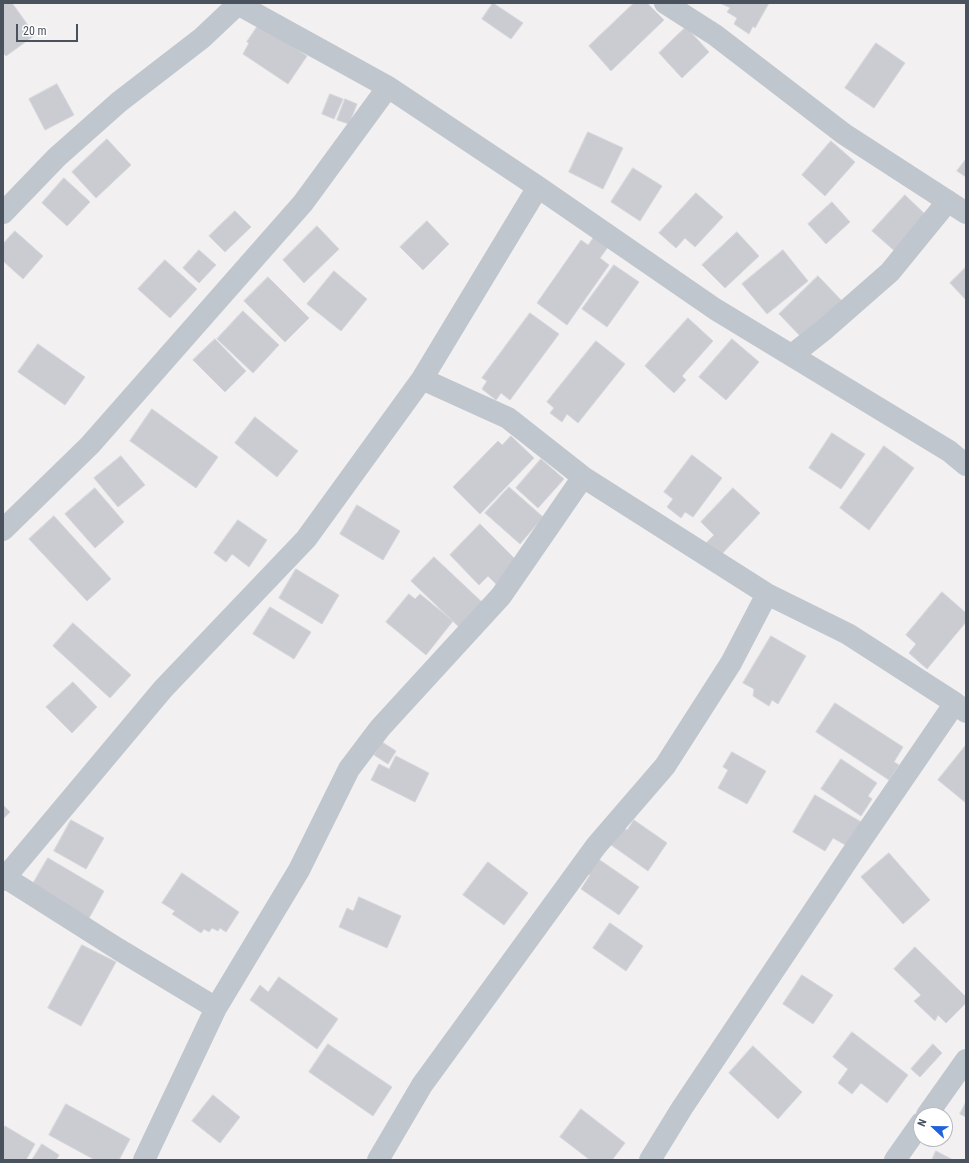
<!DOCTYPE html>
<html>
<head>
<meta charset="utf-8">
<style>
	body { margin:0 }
	#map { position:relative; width:969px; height:1163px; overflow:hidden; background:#f2f0f0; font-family:"Roboto Condensed",sans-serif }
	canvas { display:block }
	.frame { position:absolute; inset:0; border:4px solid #49525d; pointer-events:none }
	.north { position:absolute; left:913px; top:1107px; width:40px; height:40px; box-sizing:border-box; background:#fff; border:1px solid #b6babe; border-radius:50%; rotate:292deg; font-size:11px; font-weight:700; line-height:16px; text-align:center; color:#49525d }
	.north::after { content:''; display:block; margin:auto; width:14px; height:18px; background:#2062dc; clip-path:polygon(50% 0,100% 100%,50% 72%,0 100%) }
	.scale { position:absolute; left:16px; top:24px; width:62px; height:18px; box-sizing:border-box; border:2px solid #49525d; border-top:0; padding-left:5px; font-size:12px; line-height:14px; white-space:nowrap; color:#49525d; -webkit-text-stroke:3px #fff; paint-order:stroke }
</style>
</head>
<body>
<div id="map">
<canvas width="969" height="1163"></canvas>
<div class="frame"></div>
<div class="north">N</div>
<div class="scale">20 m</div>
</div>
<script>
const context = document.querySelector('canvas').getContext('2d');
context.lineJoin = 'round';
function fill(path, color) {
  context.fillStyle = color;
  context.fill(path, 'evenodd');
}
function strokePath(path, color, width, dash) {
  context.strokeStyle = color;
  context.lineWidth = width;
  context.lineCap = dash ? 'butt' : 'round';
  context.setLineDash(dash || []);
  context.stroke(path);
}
const building = new Path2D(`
	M3 3H12L35 35 6 56 3 53Z
	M493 3 523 23 511 39 482 19Z
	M634 3H647L664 20 611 71 589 46Z
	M720 3H769L755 28 753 26 749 34 734 24 737 18 727 12 730 8Z
	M259 24 307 56 288 84 243 54 249 43 247 42Z
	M686 27 709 52 682 78 659 53Z
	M876 43 905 63 874 108 845 88Z
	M57 84 74 115 45 130 29 99Z
	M330 94 343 99 334 119 322 114Z
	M345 99 357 104 349 124 337 120Z
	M588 132 623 148 603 189 569 172Z
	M107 139 131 165 96 198 72 172Z
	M831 141 855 162 825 196 802 175Z
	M966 159V177L957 171Z
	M633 168 662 186 640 221 611 202Z
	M64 178 90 202 67 226 42 203Z
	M696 193 723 217 695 247 685 238 676 248 659 233Z
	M905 195 929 218 897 253 872 231Z
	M832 202 850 222 826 244 808 224Z
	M235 211 251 227 225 252 209 236Z
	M427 221 449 244 423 270 400 247Z
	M317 226 339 249 304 283 283 260Z
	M15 231 43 256 23 279 3 261V244Z
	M737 232 759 256 725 288 702 265Z
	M594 237 608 247 600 258 609 265 567 325 537 303 581 240 588 245Z
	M199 250 216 265 199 283 183 268Z
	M783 250 808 281 767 314 742 284Z
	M165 260 197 289 170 318 138 289Z
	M614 265 639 282 607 327 582 309Z
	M966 267V300L950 283Z
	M334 271 367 299 341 331 307 304Z
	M818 276 843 302 804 340 779 314Z
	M268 277 309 318 285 342 244 301Z
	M243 311 279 345 253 373 217 339Z
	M530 313 559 334 510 400 501 393 496 400 482 389 487 381 482 378Z
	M688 318 713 341 682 376 686 380 674 393 645 366Z
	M215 339 246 371 225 392 193 360Z
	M732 339 759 362 726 400 699 377Z
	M596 341 625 364 578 423 567 414 562 422 550 413 554 408 547 402Z
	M38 344 85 377 65 405 18 372Z
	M152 409 218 457 196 488 130 441Z
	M255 417 298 451 277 477 235 443Z
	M832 433 865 454 841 489 809 468Z
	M511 436 534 458 480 514 453 487 498 441 502 445Z
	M884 446 914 468 869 530 840 508Z
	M692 455 722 478 693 517 685 512 681 518 667 507 673 499 664 492Z
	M121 456 145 485 118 507 94 478Z
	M541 459 564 479 538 508 516 488Z
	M509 487 543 517 520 544 485 513Z
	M95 488 124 522 95 548 65 514Z
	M733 488 760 513 720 556 706 543 714 535 701 522Z
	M357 505 400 531 383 560 340 534Z
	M54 516 111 579 87 601 29 539Z
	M238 520 267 540 249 567 232 554 226 562 214 553Z
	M480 524 518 562 496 584 488 576 479 585 450 555Z
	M434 557 484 604 461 629 411 581Z
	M296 569 339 595 322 624 279 598Z
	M942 592 966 613V622L927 669 909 653 916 644 906 635Z
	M409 594 415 599 420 594 453 621 426 655 386 622Z
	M270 607 311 632 294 659 253 634Z
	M73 623 131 675 110 698 53 646Z
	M771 636 806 656 778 704 772 700 769 706 753 696 754 689 743 683Z
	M73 682 97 707 72 733 46 707Z
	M835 703 903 747 894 762 899 765 889 780 816 732Z
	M382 742 396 751 388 764 374 755Z
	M966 745V803L938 780Z
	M732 752 766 771 747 804 718 788 728 770 723 767Z
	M396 756 429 773 415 802 371 780 379 764 389 769Z
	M841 759 877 783 868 796 872 799 861 816 821 789Z
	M815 795 863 823 849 847 833 838 825 851 793 832Z
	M3 805 10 812 3 819Z
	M71 820 104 838 86 869 54 851Z
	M634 820 667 843 648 871 607 842 619 825 627 830Z
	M889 853 930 900 903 924 861 877Z
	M594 856 639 887 619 915 581 889 590 875 584 871Z
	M48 858 104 891 88 920 31 887Z
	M488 862 528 893 504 925 463 895Z
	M182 873 239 912 226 932 220 928 218 931 212 928 209 932 204 929 201 933 172 914 175 911 162 903Z
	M359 897 401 916 387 948 339 927 347 908 353 911Z
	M610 923 643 946 626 971 593 948Z
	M82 945 116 962 81 1026 48 1008Z
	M915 947 966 997V1003L946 1023 938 1015 935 1021 914 1001 921 995 894 969Z
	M802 975 833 995 813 1024 783 1004Z
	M279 977 338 1019 317 1049 250 1000 260 985 268 992Z
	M852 1032 908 1075 887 1103 861 1083 852 1094 838 1083 848 1069 833 1057Z
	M328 1044 392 1087 373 1116 309 1072Z
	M933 1044 942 1053 920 1077 911 1069Z
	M753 1046 802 1092 778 1119 729 1073Z
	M213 1095 240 1117 220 1143 192 1121Z
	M966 1102V1117L960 1114Z
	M66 1104 130 1139 119 1160H95L49 1135Z
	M581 1109 625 1143 612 1160H590L560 1137Z
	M5 1126 35 1144 26 1160H3V1129Z
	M42 1144 59 1155 56 1160H32Z
	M936 1151 953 1160H932Z`);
const street = new Path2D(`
	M236 3 388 87 538 187 715 309 949 451 966 465
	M665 3 715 35 844 134 966 213
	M3 213 57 157 119 102 202 38 238 4
	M792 355 825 329 890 272 948 201
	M422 379 508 418 583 477 767 594 848 634 955 703 966 712
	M3 530 90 445 303 203 388 87
	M6 878 118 949 216 1008
	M3 880 163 689 306 539 422 379 538 187
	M927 1115 966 1060
	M144 1160 216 1008 299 870 349 769 380 728 501 596 583 477
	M378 1160 422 1085 596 846 665 766 731 663 767 594
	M650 1160 682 1108 851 855 955 703
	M895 1160 921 1123`);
fill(building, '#caccd2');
strokePath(building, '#d4d6db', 1);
strokePath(street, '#bfc6ce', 22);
</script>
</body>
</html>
